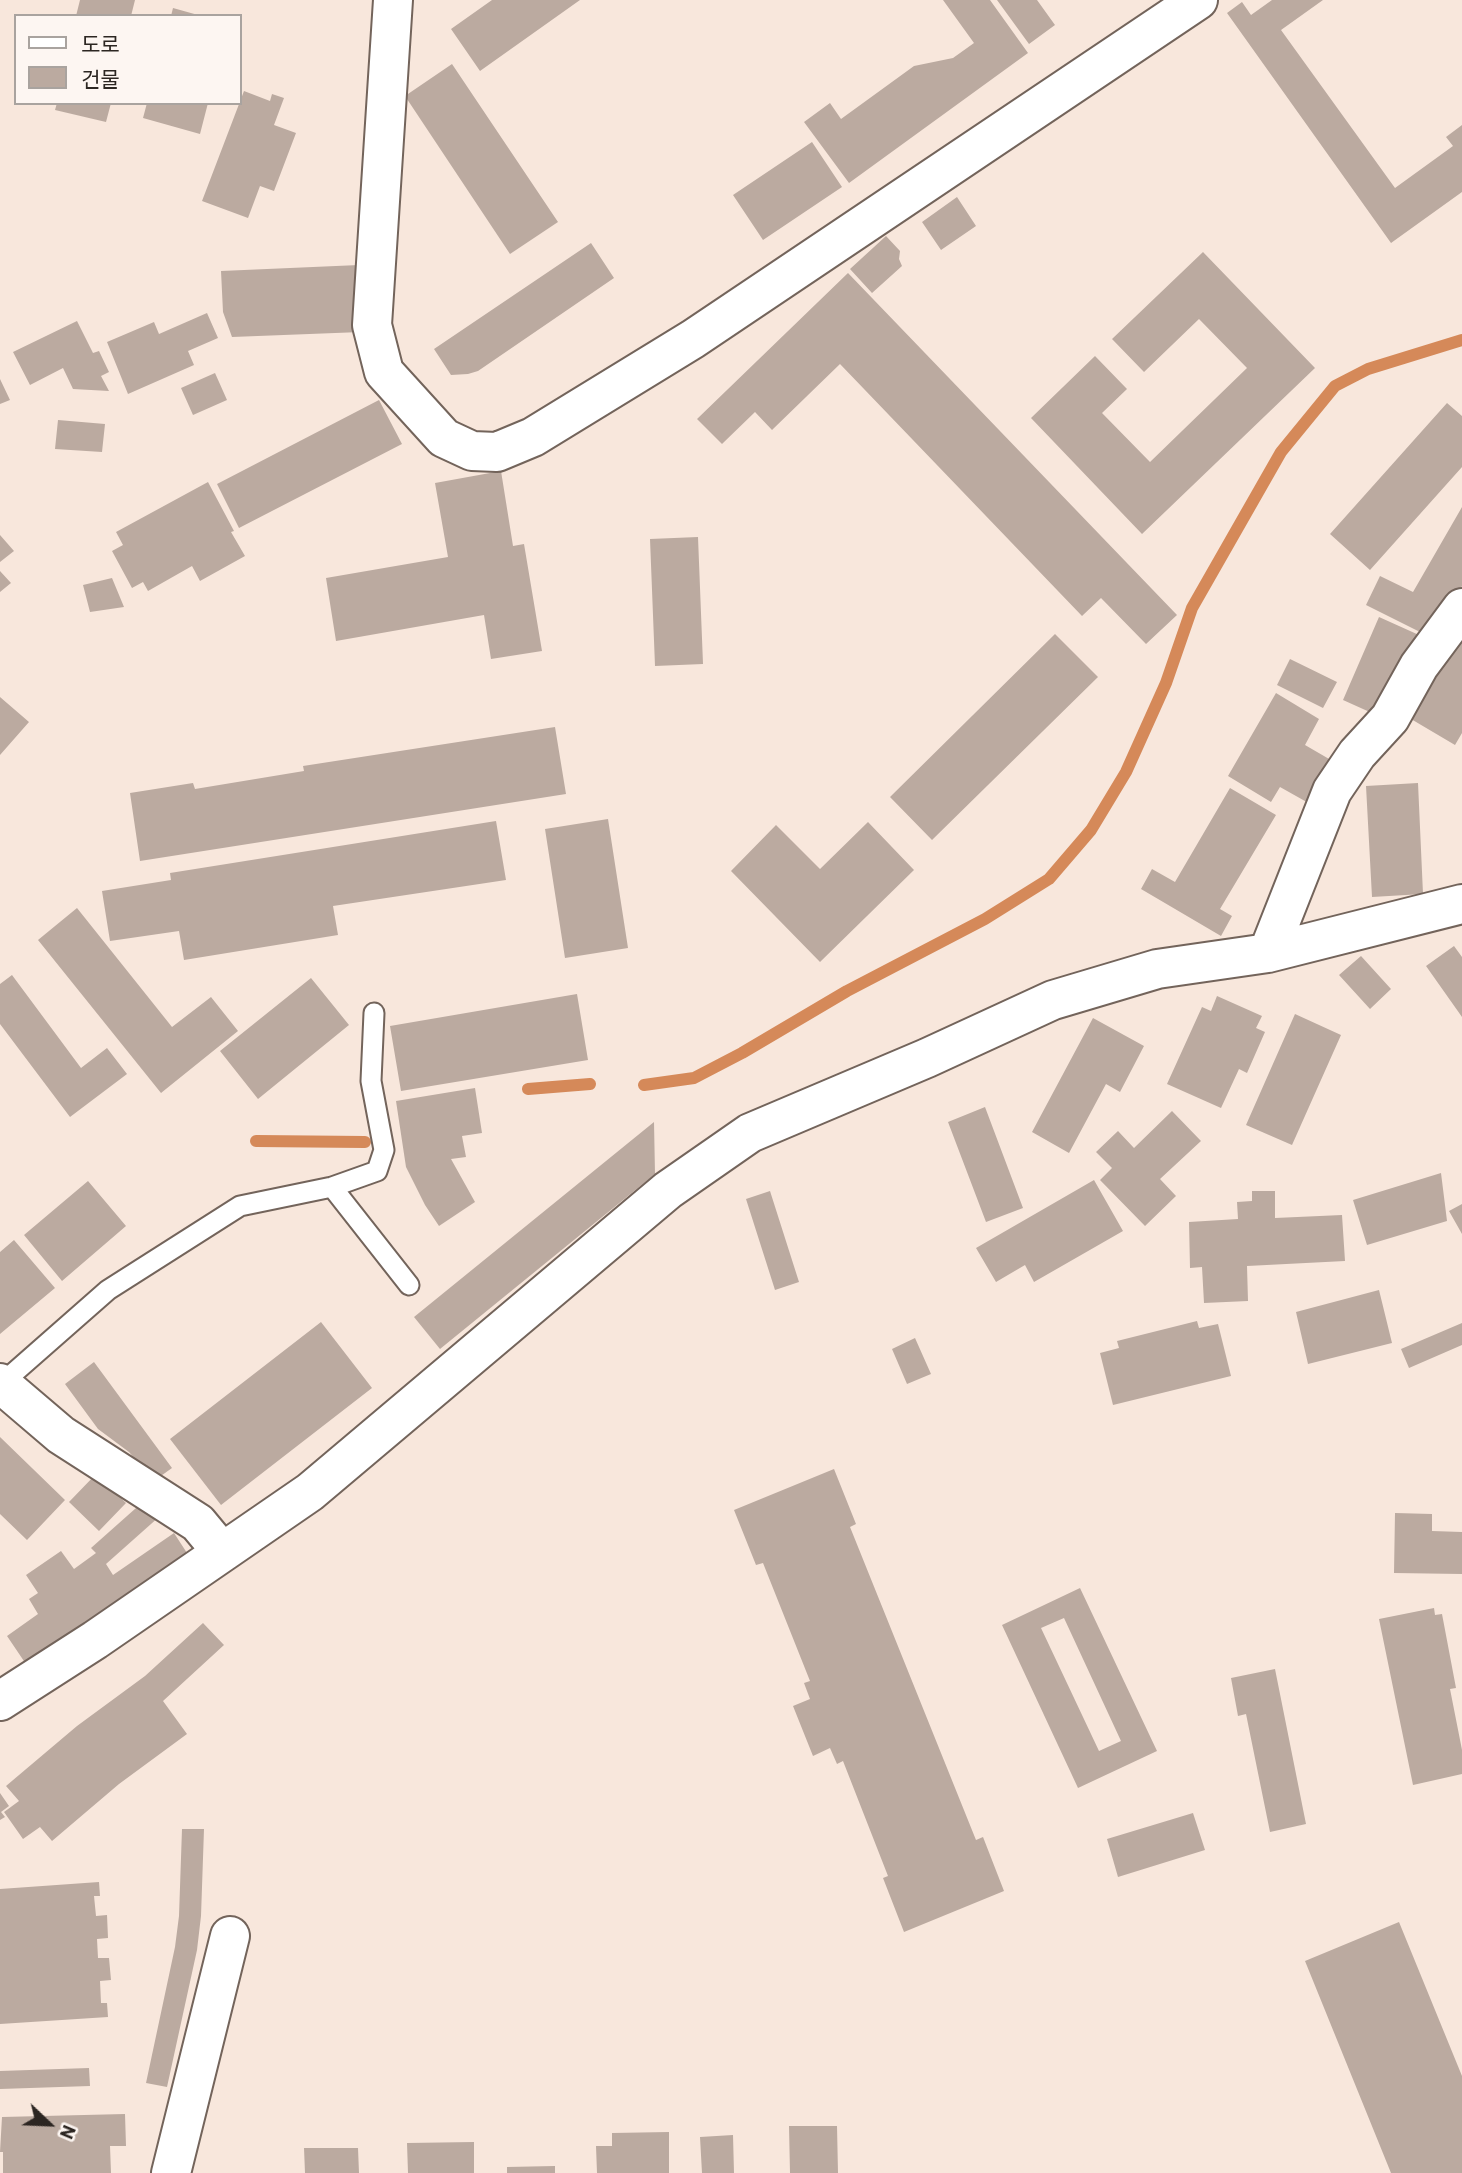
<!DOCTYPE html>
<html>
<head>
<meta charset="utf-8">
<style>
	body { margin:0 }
	#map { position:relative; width:1462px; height:2173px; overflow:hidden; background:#f8e7dc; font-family:Barlow,"Noto Sans KR",sans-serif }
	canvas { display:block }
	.legend { position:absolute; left:14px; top:14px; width:228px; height:91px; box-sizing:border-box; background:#fdf6f2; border:2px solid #a9a39f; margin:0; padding:9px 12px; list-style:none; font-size:21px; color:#2c2622 }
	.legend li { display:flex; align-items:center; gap:14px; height:35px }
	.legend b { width:35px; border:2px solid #a9a39f }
	.north { position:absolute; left:14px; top:2089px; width:70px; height:70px; -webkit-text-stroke:5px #fdf6f2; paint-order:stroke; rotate:113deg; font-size:19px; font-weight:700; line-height:28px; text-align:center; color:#2c2622 }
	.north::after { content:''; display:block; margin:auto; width:24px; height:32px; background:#2c2622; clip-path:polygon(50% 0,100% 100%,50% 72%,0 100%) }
</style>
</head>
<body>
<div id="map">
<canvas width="1462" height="2173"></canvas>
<ul class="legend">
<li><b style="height:9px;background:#fff"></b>도로</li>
<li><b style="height:19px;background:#bbaaa0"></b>건물</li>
</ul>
<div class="north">N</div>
</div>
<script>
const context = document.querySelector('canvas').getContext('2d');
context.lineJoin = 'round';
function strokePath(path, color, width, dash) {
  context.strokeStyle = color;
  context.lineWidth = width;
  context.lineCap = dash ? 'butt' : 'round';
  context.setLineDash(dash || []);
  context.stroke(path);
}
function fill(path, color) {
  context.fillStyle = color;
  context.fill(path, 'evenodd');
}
const stream = new Path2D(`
	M644 1085 694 1078 742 1053 847 991 985 919 1049 879 1091 830 1126 772 1166 683 1192 608 1281 452 1335 386 1368 369 1462 340
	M528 1089 590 1084
	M256 1141 365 1142`);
const building = new Path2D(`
	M80 0H135L131 16H76Z
	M492 0H580L480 71 451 29Z
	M943 0H990L1028 53 849 183 804 122 830 103 841 119 914 66 953 58 974 43Z
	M997 0H1037L1055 25 1029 44Z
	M1272 0H1323L1281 30 1395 188 1453 146 1446 137 1462 125V192L1391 243 1227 13 1242 2 1251 15Z
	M173 8 198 15 197 16H171Z
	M452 64 558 222 510 254 405 96Z
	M244 91 270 101 272 94 284 98 274 125 296 133 274 191 260 186 248 218 202 201Z
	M57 103H111L106 122 55 110Z
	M147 103H208L200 134 143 118Z
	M812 142 842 187 763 240 733 195Z
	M957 197 976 226 941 250 922 222Z
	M886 236 900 251 899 259 902 266 872 293 850 269Z
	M591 243 614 278 478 371 468 374 451 375 434 349Z
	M1203 252 1315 368 1142 534 1031 418 1095 356 1127 389 1102 413 1150 462 1247 368 1199 319 1144 372 1112 339Z
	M359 265 361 332 232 337 223 312 221 271Z
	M848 273 1177 615 1146 644 1101 598 1082 616 840 364 772 430 755 412 722 444 697 419Z
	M207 313 218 338 188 351 194 365 128 394 107 342 154 322 159 334Z
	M77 321 93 353 99 351 109 372 101 376 109 391 73 389 63 368 30 385 13 352Z
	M215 373 227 400 193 415 181 388Z
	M0 379 10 400 0 404Z
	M379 400 402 444 239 528 217 484Z
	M1447 403 1462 416V467L1370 570 1330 534Z
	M58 420 105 424 102 452 55 449Z
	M501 471 513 546 524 544 542 651 491 659 484 615 336 641 326 578 448 557 435 483Z
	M208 482 234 531 231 532 245 556 200 581 192 566 148 591 143 582 132 588 112 551 123 545 116 532Z
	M1462 507V586L1432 638 1366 605 1380 576 1413 592Z
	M0 535 14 551 0 562Z
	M698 537 703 664 655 666 650 539Z
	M0 571 11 583 0 592Z
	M112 578 124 607 90 612 83 585Z
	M1379 617 1419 635 1383 718 1343 700Z
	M1055 634 1098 677 932 840 890 797Z
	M1459 638 1462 640V733L1455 745 1411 719Z
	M1290 659 1337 682 1323 708 1277 685Z
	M1276 693 1319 719 1305 745 1336 763 1312 805 1280 787 1271 802 1228 776Z
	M0 697 29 722 0 755Z
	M555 727 566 794 140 861 130 793 193 783 195 789 304 771 303 766Z
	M1418 783 1423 894 1372 897 1366 786Z
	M1230 788 1276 815 1220 909 1232 916 1221 936 1141 889 1152 869 1175 882Z
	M608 819 628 948 565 958 545 829Z
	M496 821 506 880 333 906 338 935 184 960 179 931 110 941 102 891 171 880 170 873Z
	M868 822 914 870 820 962 731 871 776 825 820 869Z
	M77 908 172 1027 211 997 238 1031 161 1093 38 940Z
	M1454 946 1462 957V1017L1426 966Z
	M1361 956 1391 989 1370 1009 1339 975Z
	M12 975 81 1068 107 1048 127 1074 70 1117 0 1024V984Z
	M311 978 349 1025 258 1099 220 1051Z
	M577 994 588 1060 401 1091 390 1026Z
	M1217 996 1262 1016 1256 1028 1265 1032 1247 1073 1239 1069 1221 1108 1167 1084 1202 1007 1211 1011Z
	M1295 1014 1341 1035 1292 1145 1246 1125Z
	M1093 1018 1144 1046 1120 1092 1106 1084 1069 1153 1032 1132Z
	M475 1088 482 1133 462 1136 466 1157 451 1159 475 1202 439 1226 425 1205 406 1167 396 1101Z
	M985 1107 1023 1208 986 1222 948 1122Z
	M1172 1111 1201 1141 1160 1179 1176 1196 1145 1226 1100 1180 1112 1168 1096 1152 1118 1131 1134 1148Z
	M654 1122 655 1174 440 1349 414 1317Z
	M1441 1173 1447 1221 1367 1245 1353 1200Z
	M1094 1180 1123 1231 1034 1282 1025 1265 996 1282 976 1248Z
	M88 1181 126 1226 62 1281 24 1235Z
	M770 1191 799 1282 775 1290 746 1199Z
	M1252 1191H1275V1218L1342 1215 1345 1261 1247 1266 1248 1301 1204 1303 1202 1267 1190 1268 1189 1222 1238 1219 1237 1202 1252 1201Z
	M1462 1204V1234L1449 1211Z
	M14 1240 55 1288 0 1334V1252Z
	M1379 1290 1392 1343 1308 1364 1296 1312Z
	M1197 1321 1199 1328 1218 1324 1231 1376 1113 1405 1100 1353 1119 1348 1117 1341Z
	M321 1322 372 1388 221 1505 170 1439Z
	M1462 1323V1345L1409 1368 1401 1349Z
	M915 1338 931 1374 907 1384 892 1349Z
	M94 1362 172 1468 158 1478 143 1468 129 1452 98 1429 65 1384Z
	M0 1437 65 1500 27 1540 0 1514Z
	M834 1469 856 1524 850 1527 976 1840 983 1837 1004 1891 904 1932 883 1878 888 1876 843 1761 837 1764 830 1748 813 1756 793 1706 810 1699 804 1683 810 1681 763 1563 756 1565 734 1510Z
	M96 1474 126 1503 99 1531 69 1502Z
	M145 1500 160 1516 106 1564 113 1575 174 1533 187 1553 30 1670 7 1636 38 1614 29 1599 38 1593 26 1575 61 1551 74 1569 96 1553 91 1548Z
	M1395 1513 1432 1514V1531L1462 1532V1574L1394 1573Z
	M1080 1588 1157 1751 1078 1788 1002 1625ZM1064 1618 1121 1741 1099 1751 1041 1628Z
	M1434 1608 1435 1615 1442 1614 1456 1688 1450 1689 1462 1750V1774L1413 1785 1379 1619Z
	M203 1623 224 1645 163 1701 187 1734 119 1784 52 1841 40 1827 23 1839 4 1812 19 1801 6 1786 77 1726 145 1676Z
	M1275 1669 1306 1824 1270 1832 1246 1714 1238 1716 1231 1678Z
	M0 1793 9 1806 1 1812 5 1817 0 1820Z
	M1193 1813 1205 1850 1118 1877 1107 1839Z
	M182 1829H204L201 1916 197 1950 167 2087 146 2083 175 1947 179 1916Z
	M99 1882 100 1896H94L96 1916 107 1915 108 1938 97 1939 98 1958H109L111 1980 100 1981 101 2003H107L108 2017 0 2024V1889Z
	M1399 1922 1462 2076V2173H1391L1305 1961Z
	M89 2068 90 2086 0 2089V2071Z
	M125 2114 126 2146H110L111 2173H3V2152H0L2 2117Z
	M789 2126H837L838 2173H790Z
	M669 2132V2173H597L596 2146H612V2133Z
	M733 2135 734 2173H702L700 2137Z
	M474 2142V2173H408L407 2143Z
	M304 2148H358L359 2173H305Z
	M555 2166V2173H507V2167Z`);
const service = new Path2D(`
	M332 1187 409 1285
	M1 1384 108 1290 240 1206 332 1187 377 1171 384 1150 371 1081 374 1013`);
const minor = new Path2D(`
	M393 0 372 325 384 372 444 438 472 451 497 452 533 437 693 339 1198 0
	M1268 953 1332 791 1357 754 1390 718 1419 666 1462 608
	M0 1383 61 1435 198 1523 222 1552
	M0 1701 95 1640 310 1492 668 1190 750 1133 927 1058 1053 1000 1157 969 1268 953 1462 904
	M171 2173 230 1936`);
strokePath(stream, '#d58959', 12);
fill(building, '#bbaaa0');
strokePath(service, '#73645b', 23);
strokePath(minor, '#73645b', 42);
strokePath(service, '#fff', 19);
strokePath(minor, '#fff', 38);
</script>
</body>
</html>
